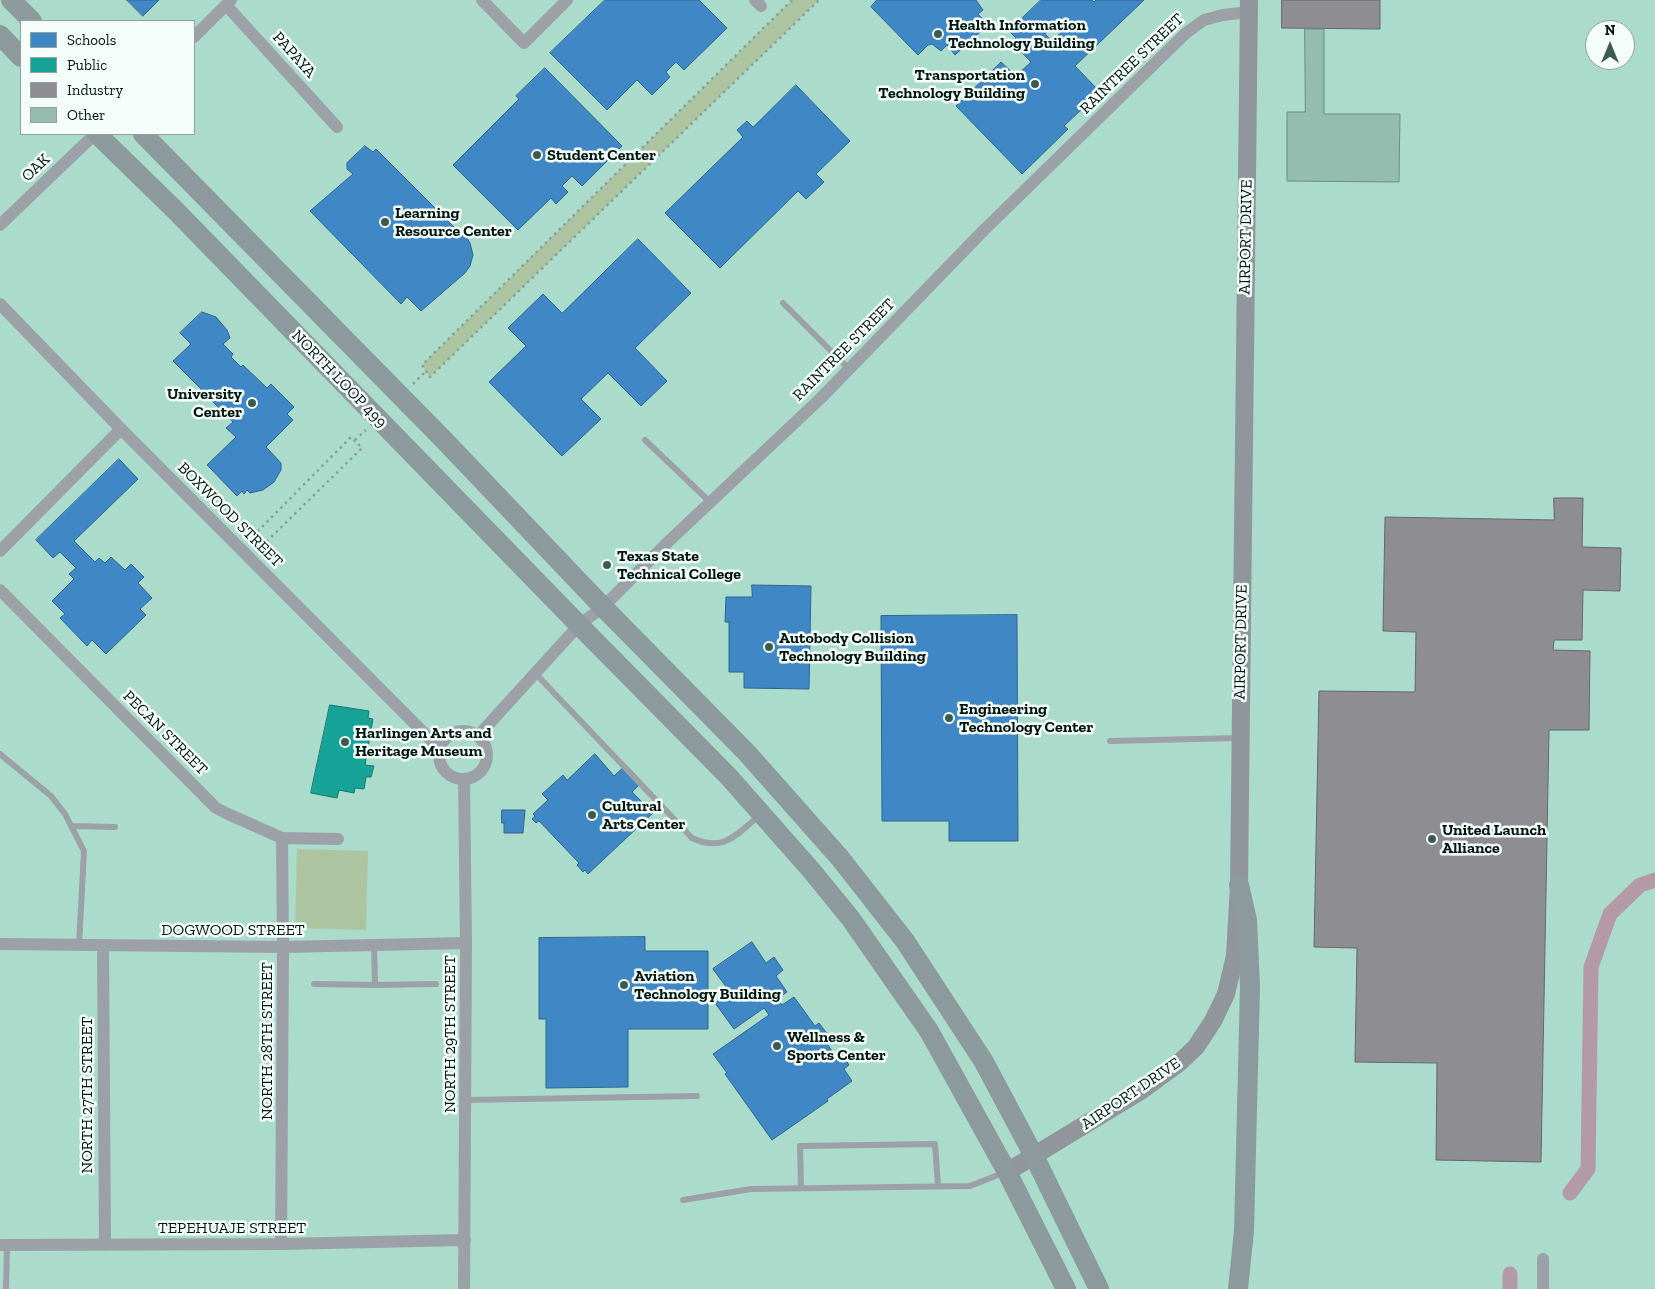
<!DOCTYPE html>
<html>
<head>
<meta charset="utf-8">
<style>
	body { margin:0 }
	#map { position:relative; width:1655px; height:1289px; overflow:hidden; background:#aadbcb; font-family:"Zilla Slab",serif }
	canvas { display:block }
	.legend { position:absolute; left:20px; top:20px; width:175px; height:115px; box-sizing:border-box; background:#f5fdfa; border:1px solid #93a19c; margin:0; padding:6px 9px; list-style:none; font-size:15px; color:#00160e }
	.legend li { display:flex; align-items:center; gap:10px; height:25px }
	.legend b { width:25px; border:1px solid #93a19c }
	.north { position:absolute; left:1585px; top:20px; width:50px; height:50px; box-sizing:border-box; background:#f5fdfa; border:1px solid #93a19c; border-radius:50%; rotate:0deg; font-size:14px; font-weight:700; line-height:20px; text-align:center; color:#00160e }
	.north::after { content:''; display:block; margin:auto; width:18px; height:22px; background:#3b5b50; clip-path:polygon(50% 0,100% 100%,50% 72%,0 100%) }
</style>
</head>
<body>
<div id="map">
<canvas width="1655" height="1289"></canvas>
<ul class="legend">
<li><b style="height:14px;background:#3f88c5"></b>Schools</li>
<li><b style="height:14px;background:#17a398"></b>Public</li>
<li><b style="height:14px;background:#8d8d92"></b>Industry</li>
<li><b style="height:14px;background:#96bcb0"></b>Other</li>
</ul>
<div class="north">N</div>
</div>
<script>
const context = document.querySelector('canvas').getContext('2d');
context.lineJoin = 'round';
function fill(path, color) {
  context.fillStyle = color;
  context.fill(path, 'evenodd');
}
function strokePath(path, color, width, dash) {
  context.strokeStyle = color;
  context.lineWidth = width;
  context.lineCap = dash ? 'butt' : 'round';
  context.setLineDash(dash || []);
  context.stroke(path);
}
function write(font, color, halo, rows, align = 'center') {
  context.font = font + ' "Zilla Slab",serif';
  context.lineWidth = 5;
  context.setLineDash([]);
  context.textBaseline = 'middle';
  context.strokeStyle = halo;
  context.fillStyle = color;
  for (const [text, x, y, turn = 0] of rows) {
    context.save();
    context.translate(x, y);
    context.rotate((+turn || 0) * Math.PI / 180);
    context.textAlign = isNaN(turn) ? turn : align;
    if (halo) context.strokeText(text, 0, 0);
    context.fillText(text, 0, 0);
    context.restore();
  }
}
const green = new Path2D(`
	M792 0H819L430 377 422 365Z
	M297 849 368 851 366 930 295 928Z`);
const schools = new Path2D(`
	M127 0H159L143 16Z
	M605 0H699L727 28 684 70 676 62 666 72 670 77 652 95 637 80 607 110 550 53Z
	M877 0H976L983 10 978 14 988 25 955 55 947 45 941 51 932 44 928 45 918 55 871 7Z
	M1041 0H1092L1094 2 1096 0H1144L1075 66 1100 92 1064 126 1068 129 1022 174 956 106 1001 62 1016 76 1031 62 1012 42 1016 38 1009 31ZM1060 20 1067 27 1052 41 1045 34Z
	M545 68 622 146 582 186 572 176 562 186 568 192 556 204 551 198 518 230 453 165 519 99 516 96Z
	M796 85 850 141 816 174 824 182 806 199 798 191 720 268 665 213 743 137 737 130 747 121 753 127Z
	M365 146 373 152 376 149 462 235 464 233 470 243 473 255 470 266 465 273 421 311 407 297 401 304 310 211 353 174 347 169V163Z
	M638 239 691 293 635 348 667 381 641 406 608 373 581 399 601 419 562 456 489 382 526 346 508 328 543 294 562 313Z
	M202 312 216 317 227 330 230 338 223 344 233 354 231 357 241 367 243 365 267 388 271 384 294 407 287 414 293 420 266 447 281 463V470L274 482 263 490 250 493 247 490 244 494 242 491 237 496 207 465 236 437 226 428 233 422 209 398 208 399 199 391 201 389 173 361 191 344 180 333Z
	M119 459 138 479 74 541 95 562 99 558 105 563 111 557 125 570 131 564 144 577 138 583 152 598 140 609 146 615 106 654 92 640 87 646 60 618 65 614 52 601 74 579 69 574 76 568 60 552 53 558 36 540Z
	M752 585 811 586 809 689 744 688V672H729V622H725L726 597H752Z
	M1017 615 1018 841H949V821H882L881 616Z
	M595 754 614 776 626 765 642 782 632 792 653 813 588 874 585 870 583 872 577 865 579 863 539 821 536 823 532 819 535 816 533 814 548 800 542 794 563 775 567 780Z
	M502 810H525L523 833H504V823H502Z
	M645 937V951H708V1029H628V1087L546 1088V1019H539V938Z
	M752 942 766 963 774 957 783 970 776 976 787 992 777 999 782 1005 794 997 815 1026 819 1023 828 1035 823 1038 836 1057 841 1053 849 1065 844 1069 852 1081 827 1099 828 1101 772 1140 725 1074 727 1073 713 1054 769 1015 764 1008 734 1029 715 1003 730 992 713 969Z`);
const public = new Path2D(`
	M330 705 369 711 368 718 373 719 365 765 374 766 371 777H366L364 789 355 788 354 793 339 790 337 798 311 793Z`);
const industry = new Path2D(`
	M1282 0H1380V29L1282 28Z
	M1554 498H1583L1582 547 1621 548 1620 591 1583 590 1582 640H1554L1553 650 1590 651 1589 730H1549L1541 1162 1436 1160 1437 1063 1355 1062 1357 948 1314 947 1319 691 1415 692 1416 632 1383 631 1385 517 1554 520Z`);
const canal = new Path2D(`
	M1570 1193 1588 1169 1591 967 1610 914 1640 885 1655 880
	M1510 1289V1274`);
const building = new Path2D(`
	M1305 29H1324V114H1400L1399 182 1287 181V112H1305Z`);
const path = new Path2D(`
	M792 0 422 365 430 377 819 0
	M413 384 426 371
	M355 440 366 430
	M247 539 257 532 351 437 362 448 258 550`);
const lane = new Path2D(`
	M783 303 849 369
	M645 440 710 502
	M535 673 692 838C724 853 737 834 760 815
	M1110 741 1239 738
	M0 754 51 796 65 814 84 851 79 945
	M71 826 115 827
	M314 984 375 985 374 945
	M375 985 436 984
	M465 1100 697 1096
	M801 1188 800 1146 935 1144 938 1186
	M683 1200 751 1189 970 1186 1003 1173
	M6 1289 7 1245`);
const street = new Path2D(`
	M482 0 524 43 567 0
	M755 0 761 6
	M226 5 337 127
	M194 37 231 0
	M0 225 95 134
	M0 304 121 429 439 748
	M0 551 121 429
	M0 590 216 808 228 814 282 838 338 839
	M439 755a24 24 0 1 1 48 0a24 24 0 1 1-48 0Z
	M478 736 579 625 603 607 669 541 821 398 983 231 1186 33 1204 20 1223 15 1249 12
	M0 944 283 947 466 943
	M103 945 105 1245
	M281 1244 283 947 282 838
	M0 1245 281 1244 465 1240
	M464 1289 466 943 464 780
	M1543 1289V1259`);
const secondary = new Path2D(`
	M1007 1172 1142 1090 1179 1063 1196 1047 1213 1021 1226 994 1235 956 1239 885 1249 0`);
const primary = new Path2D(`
	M11 0 32 21
	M0 35 21 57
	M97 134 176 211 579 625 729 777 811 870 851 919 929 1031 1007 1172 1066 1289
	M143 134 443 439 603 607 747 753 840 858 905 941 984 1062 1034 1156 1099 1289
	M1238 1289 1244 1231 1250 987 1247 920 1239 885`);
const markers = [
	[938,34,5,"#3b5b50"],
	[1035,84,5,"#3b5b50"],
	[537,155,5,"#3b5b50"],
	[385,222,5,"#3b5b50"],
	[252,403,5,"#3b5b50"],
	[607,565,5,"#3b5b50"],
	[769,647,5,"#3b5b50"],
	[949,718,5,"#3b5b50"],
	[345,742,5,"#3b5b50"],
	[592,815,5,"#3b5b50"],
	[1432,839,5,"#3b5b50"],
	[624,985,5,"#3b5b50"],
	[777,1046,5,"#3b5b50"]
];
const poiNames = [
	["Health Information",948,25],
	["Technology Building",948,43],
	["Transportation",1025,75,"right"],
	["Technology Building",1025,93,"right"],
	["Student Center",547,155],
	["Learning",395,213],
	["Resource Center",395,231],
	["University",242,394,"right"],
	["Center",242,412,"right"],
	["Texas State",617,556],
	["Technical College",617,574],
	["Autobody Collision",779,638],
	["Technology Building",779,656],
	["Engineering",959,709],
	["Technology Center",959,727],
	["Harlingen Arts and",355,733],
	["Heritage Museum",355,751],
	["Cultural",602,806],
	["Arts Center",602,824],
	["United Launch",1442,830],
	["Alliance",1442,848],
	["Aviation",634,976],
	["Technology Building",634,994],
	["Wellness &",787,1037],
	["Sports Center",787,1055]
];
const streetNames = [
	["PAPAYA",294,55,48],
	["RAINTREE STREET",1132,64,-44],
	["OAK",36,168,-44],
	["AIRPORT DRIVE",1246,237,-89],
	["RAINTREE STREET",844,350,-45],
	["NORTH LOOP 499",339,379,46],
	["BOXWOOD STREET",230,515,45],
	["AIRPORT DRIVE",1241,642,-89],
	["PECAN STREET",165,733,45],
	["DOGWOOD STREET",233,930],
	["NORTH 29TH STREET",450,1034,-90],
	["NORTH 28TH STREET",267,1041,-90],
	["AIRPORT DRIVE",1131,1094,-34],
	["NORTH 27TH STREET",87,1095,-90],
	["TEPEHUAJE STREET",232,1228]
];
fill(green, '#adc4a0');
fill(schools, '#3f88c5');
strokePath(schools, '#2c668e', 1);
fill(public, '#17a398');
strokePath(public, '#10796f', 1);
fill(industry, '#8d8d92');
strokePath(industry, '#63696a', 1);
strokePath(canal, '#b499a7', 15);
fill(building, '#96bcb0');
strokePath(building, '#659084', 1);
strokePath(path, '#8b9f9c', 2.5, [2.5, 4]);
strokePath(lane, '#9ba1a6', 6);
strokePath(street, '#9ba1a6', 12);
strokePath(secondary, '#90969c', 18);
strokePath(primary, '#8d9a9d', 20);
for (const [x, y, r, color] of markers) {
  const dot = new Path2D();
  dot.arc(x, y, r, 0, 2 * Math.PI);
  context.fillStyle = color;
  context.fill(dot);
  strokePath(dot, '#f5fdfa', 2);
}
write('bold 16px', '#00160e', '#f5fdfa', poiNames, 'left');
write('16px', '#00160e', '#f5fdfa', streetNames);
</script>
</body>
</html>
